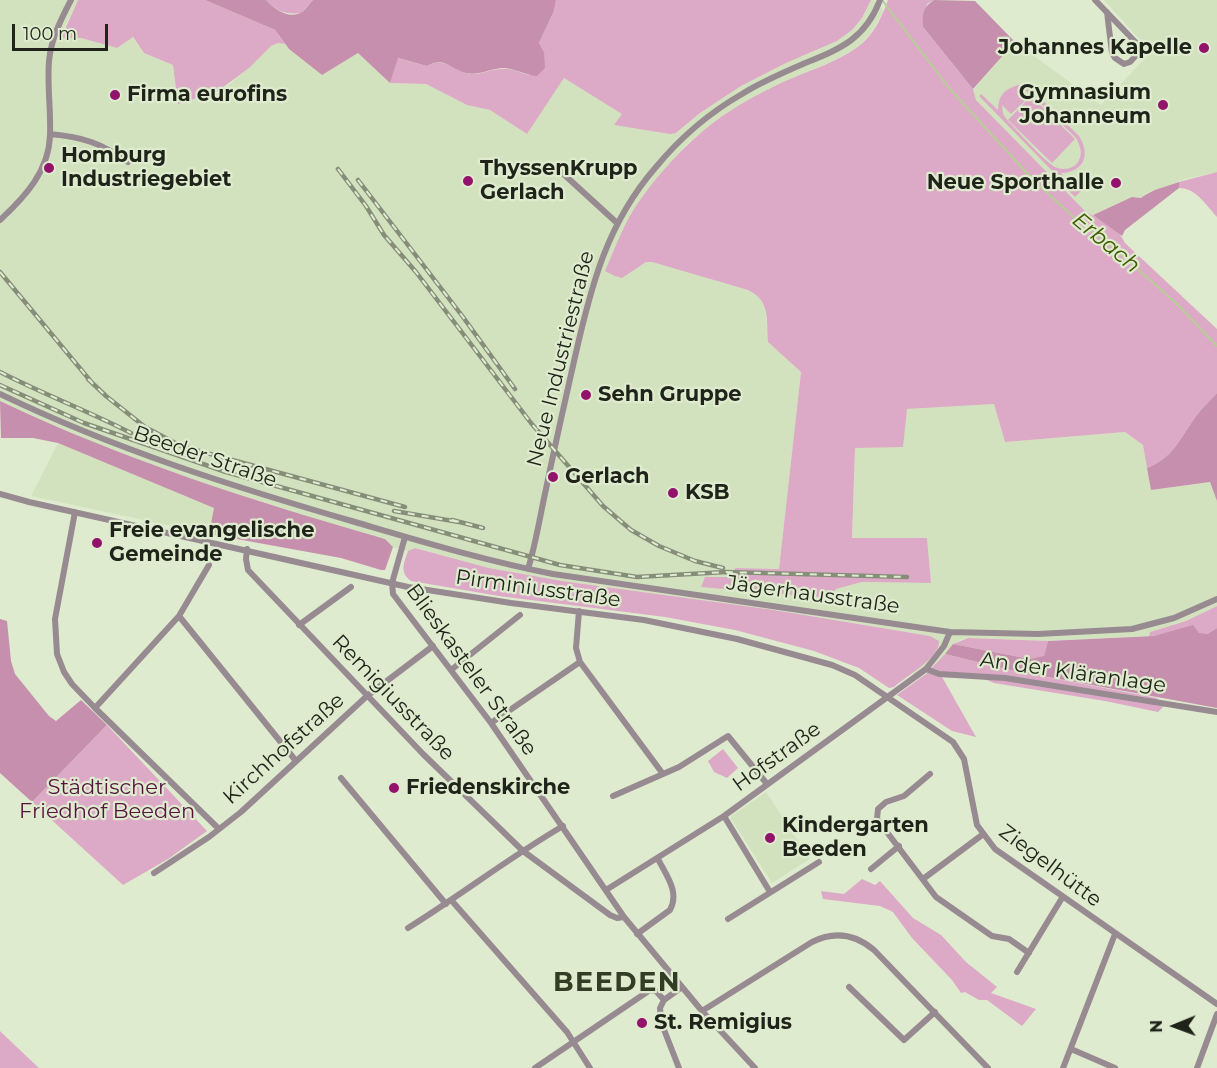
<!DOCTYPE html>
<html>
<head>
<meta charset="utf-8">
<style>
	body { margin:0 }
	#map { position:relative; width:1217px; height:1068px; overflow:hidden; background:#dfebce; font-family:Montserrat,sans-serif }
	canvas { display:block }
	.north { position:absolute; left:1145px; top:996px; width:60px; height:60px; -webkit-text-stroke:4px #dfebce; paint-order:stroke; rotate:269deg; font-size:16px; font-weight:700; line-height:24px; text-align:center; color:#1f2319 }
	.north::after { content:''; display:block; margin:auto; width:21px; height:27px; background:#1f2319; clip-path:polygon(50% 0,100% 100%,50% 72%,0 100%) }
	.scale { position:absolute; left:12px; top:24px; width:96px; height:27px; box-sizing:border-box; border:3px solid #1f2319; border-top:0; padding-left:8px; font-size:18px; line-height:21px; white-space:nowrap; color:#1f2319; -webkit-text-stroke:4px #dfebce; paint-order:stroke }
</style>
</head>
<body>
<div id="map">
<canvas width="1217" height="1068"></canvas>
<div class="north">N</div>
<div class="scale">100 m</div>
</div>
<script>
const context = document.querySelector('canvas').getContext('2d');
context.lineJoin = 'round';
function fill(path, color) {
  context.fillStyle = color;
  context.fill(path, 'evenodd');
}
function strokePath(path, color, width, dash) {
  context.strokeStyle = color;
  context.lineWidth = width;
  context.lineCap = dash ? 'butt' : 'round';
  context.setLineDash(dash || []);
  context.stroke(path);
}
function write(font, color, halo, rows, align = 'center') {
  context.font = font + ' Montserrat,sans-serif';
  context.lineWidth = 4.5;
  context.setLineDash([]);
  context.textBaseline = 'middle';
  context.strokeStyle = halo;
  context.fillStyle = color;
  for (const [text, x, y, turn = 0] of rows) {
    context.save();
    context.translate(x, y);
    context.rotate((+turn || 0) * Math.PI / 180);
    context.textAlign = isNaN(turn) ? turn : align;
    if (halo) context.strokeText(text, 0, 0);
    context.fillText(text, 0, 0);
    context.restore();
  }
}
const built = new Path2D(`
	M0 0H78L65 26 61 38H81L117 48 132 37 144 53 173 65 178 104 218 91 230 84 271 46 278 43 285 44 289 49 322 75 358 53 390 83 426 84 467 105 490 110 527 134 564 78 623 114 615 125 677 133 700 113 741 86 786 63 837 41 852 30 862 18 871 0H874L884 11 870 34 859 46 837 59 780 84 749 100 715 121 687 144 651 186 634 211 622 277 646 262H652L748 290 759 295 765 303 768 342 801 372 779 569 735 568V577H705L836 589 862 582 931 583 927 538 852 539 855 447 907 409 994 404 1005 442 1125 432 1143 445 1151 490 1210 482 1217 501V606L1186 621 1150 632 1149 636 1048 641 968 638 960 640 953 644 945 654 919 680 912 673 936 653 930 636 774 610 562 581 489 568 416 548 408 551 393 547 385 539 275 508 170 473 94 443 0 401Z
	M1104 0H1217V172L1185 179 1162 189 1150 191 1141 198 1132 197 1092 215 1086 212 976 100 973 90 1015 42 1101 105 1151 52Z
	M58 443 215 508 209 534 31 496Z
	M766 792 810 859 772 883 730 817Z`);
const green = new Path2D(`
	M78 0H205L275 30 285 44 278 43 271 46 249 68 218 91 178 104 173 65 144 53 133 37 117 48 81 38H61Z
	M266 0H313L301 13C286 15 276 11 266 0Z
	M556 0H871L862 18 852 30 837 41 786 63 741 86 700 113 676 133 670 134 614 125 622 114 564 78 527 134 490 110 467 105 426 84 390 83 397 58 427 66C445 56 452 71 470 74 480 75 491 69 502 69 511 68 521 73 529 75L544 52 539 43 554 11Z
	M888 0H934L927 4 923 27 973 89 976 100 1086 212C1100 219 1118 227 1125 243L1217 329V393C1209 402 1199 411 1192 422 1178 442 1173 457 1147 468L1143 445 1125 432 1005 442 994 404 907 409 903 447 855 448 852 538H927L931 583 862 582 836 589 829 598 701 587 705 577H734L735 568 779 569 801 372 768 342C766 319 771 301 748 290L652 262H646L622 278 615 276 605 271C614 251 622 228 634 209 655 177 683 146 714 122 734 107 758 94 781 83 807 71 836 63 859 46 874 34 882 17 888 0Z
	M1018 85 1027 87 1034 92 1079 136C1091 155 1084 172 1061 173L1063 176 1060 179 979 96 981 94 998 110C998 96 1004 89 1018 85ZM1018 90 1026 91 1032 95 1076 138C1080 145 1083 153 1079 160 1075 169 1063 171 1055 167 1043 160 1019 132 1008 121L1003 114 1002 105 1011 114 1027 99Z
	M1031 96 1075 139 1052 163 1008 120Z
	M1083 171 1092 180 1075 197 1066 188Z
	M1217 172V217C1206 205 1196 188 1179 188V182Z
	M415 548 489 568 562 581 774 610 930 636 939 641C940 658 906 676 894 687L889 688 859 668 814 651 735 630 665 617 499 596 411 581C399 572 404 563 408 551Z
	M1217 606V628L1207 634 1149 636 1150 632 1186 621Z
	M968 638 1048 641 1044 657 1030 659 953 644Z
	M945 654 1015 671 1157 698 1164 706 1158 712 1105 701 994 683 982 678 942 677 976 737 952 731 897 695 926 674Z
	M107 725 207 831 168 859 123 885 32 802Z
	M723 749 738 768 727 778 714 772 708 761Z
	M862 879 875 885 880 881 913 918 941 935 966 962 997 987 991 993 1036 1009 1022 1026 987 1000H979L965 992 961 993 952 980 912 938 893 912 880 906 823 899 821 891 844 894Z
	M0 1031 3 1034 39 1068H0Z`);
const forest = new Path2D(`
	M205 0H266C274 9 290 20 302 12 306 9 310 3 313 0H556L554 11 539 43 544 52 545 68 537 76C526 75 515 69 504 68 491 68 479 76 466 73 449 69 445 56 427 66L398 58 390 83 358 53 322 75 289 49 275 30Z
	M934 0 975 1 1015 42 973 89 923 27C922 14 923 7 934 0Z
	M1179 182V188L1125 230 1122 236 1093 215 1132 197 1141 198C1152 189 1166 187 1179 182Z
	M1217 393V501L1210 482 1151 490 1147 468C1173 457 1178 442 1192 422 1199 411 1209 402 1217 393Z
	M0 401C124 460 253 501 385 539L393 547 385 570H381L341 558 209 534 214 508 58 443 33 438H1Z
	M0 619 7 621 11 661 15 674 49 716 56 721 81 700 107 725 32 802 0 773Z
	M1193 625 1199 633 1207 634 1217 628V708L1015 671 945 654 953 644 1030 659 1044 656 1048 641 1154 636Z`);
const stream = new Path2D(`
	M882 0 949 88 1035 182 1078 221 1117 251 1176 303 1217 346`);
const minor = new Path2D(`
	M1095 0 1142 49 1130 62 1124 64 1115 58 1112 53 1107 12
	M50 134C83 137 101 143 128 162
	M558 169 617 223
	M0 220C25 197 49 171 50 135 51 110 47 85 49 61 51 39 61 19 71 0
	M0 394C114 449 234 487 355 522 420 541 486 561 553 574L950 632 1038 634 1132 629 1174 618 1217 599
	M0 494 29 502 408 587 511 603 644 620 737 639 832 665 855 675 953 742 964 759 977 825 995 849 1217 1004
	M75 512 55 619 57 654 64 672 72 684 95 708 219 829
	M405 537 392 583 393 594 491 723 624 917 702 1011 755 1068
	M247 549 246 559 248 570 423 754 523 851 610 915 617 918 624 917
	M528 569C536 543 540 516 546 489 555 445 565 401 575 357 591 286 607 223 656 167 680 138 709 113 742 94 761 82 782 73 803 64 839 49 865 40 880 0
	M579 611 576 648 580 662 663 774
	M179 616 296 761
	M299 625 351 587
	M926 669 939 674 1005 678 1217 712
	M451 670 520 615
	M95 708 179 616 209 565
	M491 723 580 662
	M930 774 904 796 886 802 878 809 877 819 936 897 992 936 1009 939 1029 953
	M341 778 446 904
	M613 796 679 767 728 736 767 784
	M724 816 770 892
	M871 869 899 846
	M154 873 209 837 241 812 367 696 433 646
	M923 879 982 835
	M606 890 724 816 926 669 944 646 950 632
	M452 901 567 1032 590 1068
	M728 919 819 862
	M408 928C461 895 510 857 563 826
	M637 934 670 910C680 892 666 875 658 859
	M1017 972 1062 898
	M849 987 904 1040 935 1012
	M702 1011 812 942C834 931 855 934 874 950L988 1068
	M1071 1049 1115 1068
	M535 1068 650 990 656 991 664 1000
	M679 1068 661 1022 660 1008 664 1000 682 987
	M1063 1068 1115 934
	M1197 1068 1217 1014`);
const rail = new Path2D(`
	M338 169 366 206 384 235 416 272 531 423 603 506 631 530 659 546 695 561 723 568
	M358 180 463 317 515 389
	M0 272 93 384
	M0 372C43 394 88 411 131 433
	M88 379 106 396 145 427 181 446 405 507
	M0 385 84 423 226 472 560 565 637 577 726 572 907 577
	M394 511 459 522
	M452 520 483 528`);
const markers = [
	[1204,48,6,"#93126c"],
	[115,95,6,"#93126c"],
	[1163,105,6,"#93126c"],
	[49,168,6,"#93126c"],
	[468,181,6,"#93126c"],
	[1116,183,6,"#93126c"],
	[586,395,6,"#93126c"],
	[553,477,6,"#93126c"],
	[673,493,6,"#93126c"],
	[97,543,6,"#93126c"],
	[394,788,6,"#93126c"],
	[770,838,6,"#93126c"],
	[642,1023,6,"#93126c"]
];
const poiNames = [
	["Johannes Kapelle",1192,48,"right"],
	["Gymnasium",1151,93,"right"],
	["Johanneum",1151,117,"right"],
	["Firma eurofins",127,95],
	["Homburg",61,156],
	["Industriegebiet",61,180],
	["ThyssenKrupp",480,169],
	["Gerlach",480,193],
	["Neue Sporthalle",1104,183,"right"],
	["Sehn Gruppe",598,395],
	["Gerlach",565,477],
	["KSB",685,493],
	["Freie evangelische",109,531],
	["Gemeinde",109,555],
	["Friedenskirche",406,788],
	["Kindergarten",782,826],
	["Beeden",782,850],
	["St. Remigius",654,1023]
];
const streetNames = [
	["Neue Industriestraße",561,359,-76],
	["Beeder Straße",205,457,19],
	["Pirminiusstraße",538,589,8],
	["Jägerhausstraße",813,595,8],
	["Blieskasteler Straße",471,670,54],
	["An der Kläranlage",1073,673,8],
	["Remigiusstraße",393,698,46],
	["Kirchhofstraße",284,749,-42],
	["Hofstraße",777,757,-36],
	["Ziegelhütte",1050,866,37]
];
const parkNames = [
	["Städtischer",107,788],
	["Friedhof Beeden",107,812]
];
const waterNames = [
	["Erbach",1106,243,40]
];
const districtNames = [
	["BEEDEN",617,983]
];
fill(built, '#d3e2be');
fill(green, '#dcaac6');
fill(forest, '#c68fae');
strokePath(stream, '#b7ce96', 2);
strokePath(minor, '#978a91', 6);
strokePath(rail, '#868e7a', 4.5);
strokePath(rail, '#dfebce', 2, [7]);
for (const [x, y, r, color] of markers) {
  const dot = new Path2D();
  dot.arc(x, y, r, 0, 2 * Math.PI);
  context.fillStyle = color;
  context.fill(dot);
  strokePath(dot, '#dfebce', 2);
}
write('bold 21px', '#1f2319', '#dfebce', poiNames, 'left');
write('21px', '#1f2319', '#dfebce', streetNames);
write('21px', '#55133f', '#dfebce', parkNames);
write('italic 22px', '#425b03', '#dfebce', waterNames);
context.letterSpacing = '1.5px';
write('bold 27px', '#333c25', '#dfebce', districtNames);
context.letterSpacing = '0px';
</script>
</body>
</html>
